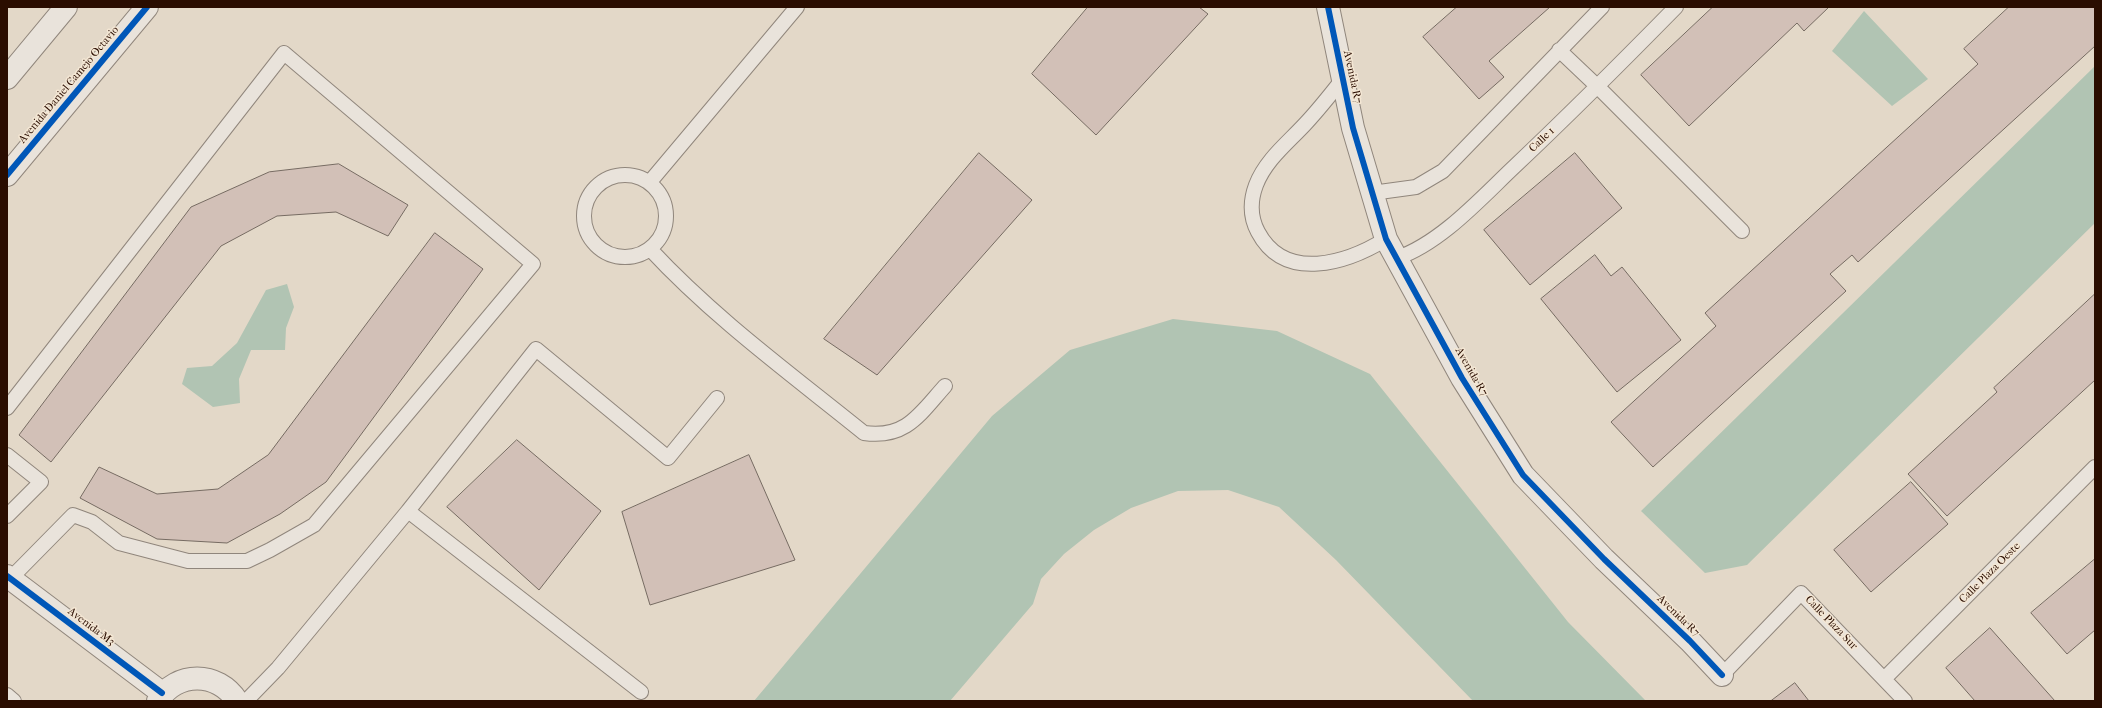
<!DOCTYPE html>
<html>
<head>
<meta charset="utf-8">
<style>
	body { margin:0 }
	#map { position:relative; width:2102px; height:708px; overflow:hidden; background:#e3d8c8; font-family:"IM FELL French Canon",serif }
	canvas { display:block }
	.frame { position:absolute; inset:0; border:8px solid #2a0d00; pointer-events:none }
</style>
</head>
<body>
<div id="map">
<canvas width="2102" height="708"></canvas>
<div class="frame"></div>
</div>
<script>
const context = document.querySelector('canvas').getContext('2d');
context.lineJoin = 'round';
function fill(path, color) {
  context.fillStyle = color;
  context.fill(path, 'evenodd');
}
function strokePath(path, color, width, dash) {
  context.strokeStyle = color;
  context.lineWidth = width;
  context.lineCap = dash ? 'butt' : 'round';
  context.setLineDash(dash || []);
  context.stroke(path);
}
function write(font, color, halo, rows, align = 'center') {
  context.font = font + ' "IM FELL French Canon",serif';
  context.lineWidth = 3;
  context.setLineDash([]);
  context.textBaseline = 'middle';
  context.strokeStyle = halo;
  context.fillStyle = color;
  for (const [text, x, y, turn = 0] of rows) {
    context.save();
    context.translate(x, y);
    context.rotate((+turn || 0) * Math.PI / 180);
    context.textAlign = isNaN(turn) ? turn : align;
    if (halo) context.strokeText(text, 0, 0);
    context.fillText(text, 0, 0);
    context.restore();
  }
}
const water = new Path2D(`
	M1864 11 1928 79 1892 106 1832 51Z
	M2095 66V223L1747 565 1705 573 1641 511Z
	M287 284 294 307 286 328 285 350H251L239 379 240 403 213 407 182 384 187 368 212 366 237 343 266 290Z
	M1173 319 1277 331 1370 374 1568 622 1646 701H1473L1336 560 1279 507 1228 490 1178 491 1131 508 1094 530 1064 554 1041 579 1033 604 950 701H754L992 416 1070 350Z`);
const building = new Path2D(`
	M1088 7H1199L1208 14 1096 135 1032 74Z
	M1457 7H1550L1489 61 1504 77 1479 99 1423 37Z
	M1713 7H1829L1804 31 1797 23 1689 126 1641 75Z
	M2009 7H2095V46L1858 262 1852 255 1830 274 1846 291 1653 467 1611 422 1716 326 1705 313 1978 64 1964 49Z
	M979 153 1032 200 877 375 824 339Z
	M1575 153 1622 208 1530 285 1484 230Z
	M339 164 408 205 388 236 336 212 277 216 221 246 51 462 19 435 191 207 269 172Z
	M435 233 483 269 326 482 280 514 227 543 157 539 80 498 99 467 157 494 218 489 268 455Z
	M1595 255 1611 276 1622 267 1681 340 1617 392 1541 299Z
	M2095 294V380L1947 516 1908 474 1997 392 1994 388Z
	M517 440 601 511 539 590 447 507Z
	M749 455 795 560 650 605 622 512Z
	M1911 482 1948 524 1871 592 1834 550Z
	M2095 559V630L2067 654 2031 613Z
	M1990 628 2055 701H1975L1946 668Z
	M1795 683 1809 701H1771Z`);
const service = new Path2D(`
	M1559 50 1598 87 1742 231
	M1342 80C1331 94 1319 109 1307 122 1289 142 1266 159 1256 185 1250 201 1250 217 1258 232 1285 283 1347 263 1386 239
	M584 216a41 41 0 1 1 82 0a41 41 0 1 1-82 0Z
	M649 183 797 7
	M1372 193 1416 187 1443 171 1602 7
	M650 249C714 318 791 374 864 433 906 439 920 414 945 386
	M1397 258C1441 243 1481 198 1515 166 1570 114 1623 61 1676 7
	M7 408 284 53 533 264 314 525 270 550 247 561H188L119 543 92 522 73 515 10 579
	M7 455 41 482 7 516
	M408 511 536 349 668 458 717 398
	M1722 675 1801 593 1905 701
	M1884 679 2095 467
	M7 695 14 701
	M246 701 278 668 408 511 641 692`);
const minor = new Path2D(`
	M1328 7 1353 128 1386 239 1462 378 1523 475 1604 559 1690 641 1722 675
	M7 576 162 693
	M158 701C176 671 218 671 237 701`);
const tertiary = new Path2D(`
	M7 78 66 7
	M7 175 147 7`);
const cycleway = new Path2D(`
	M1328 7 1353 128 1386 239 1462 378 1523 475 1604 559 1690 641 1722 675
	M7 175 147 7
	M7 576 162 693`);
const streetNames = [
	["Avenida R7",1352,77,78],
	["Avenida Daniel Camejo Octavio",69,85,-50],
	["Calle 1",1542,140,-44],
	["Avenida R7",1471,372,60],
	["Calle Plaza Oeste",1990,573,-45],
	["Avenida R7",1678,616,44],
	["Calle Plaza Sur",1831,623,46],
	["Avenida M3",91,627,37]
];
fill(water, '#b1c4b3');
fill(building, '#d2c0b7');
strokePath(building, '#766b62', 1);
strokePath(service, '#90867c', 16);
strokePath(minor, '#90867c', 24);
strokePath(tertiary, '#90867c', 24);
strokePath(service, '#e9e3db', 14);
strokePath(minor, '#e9e3db', 22);
strokePath(tertiary, '#e9e3db', 22);
strokePath(cycleway, '#0057b8', 6);
write('11px', '#2a0d00', '#f4e7d4', streetNames);
</script>
</body>
</html>
